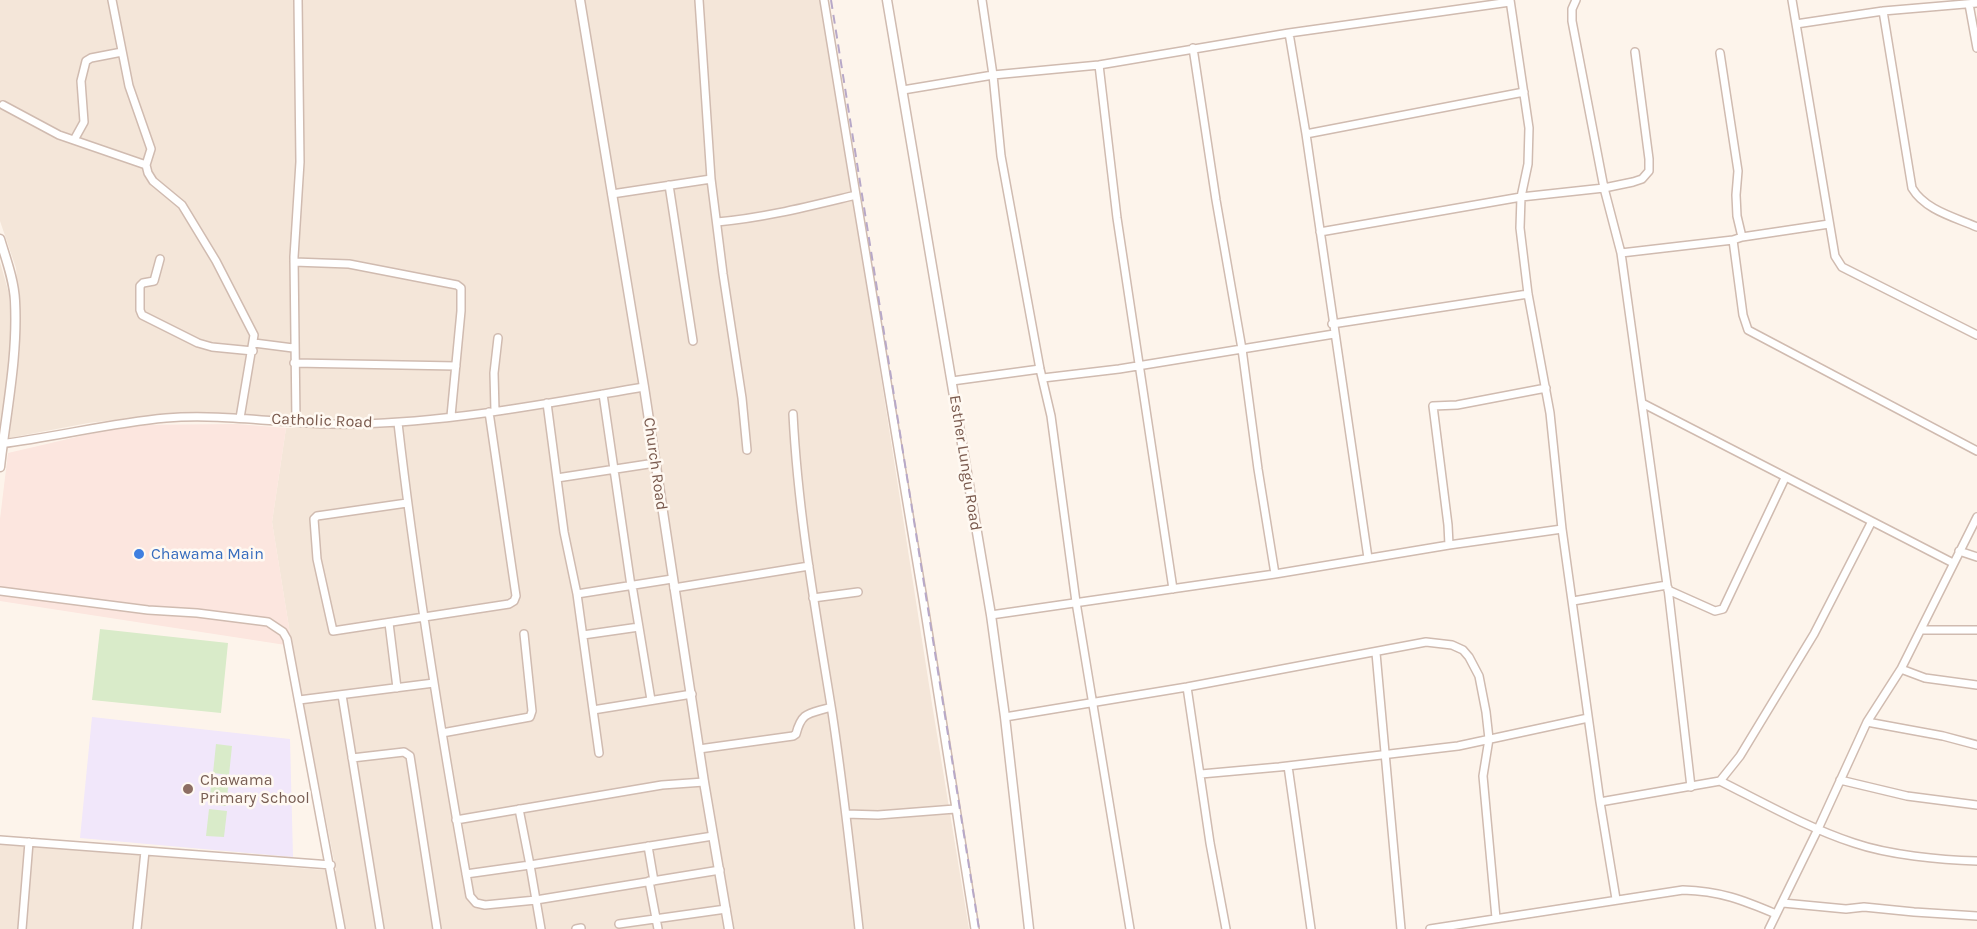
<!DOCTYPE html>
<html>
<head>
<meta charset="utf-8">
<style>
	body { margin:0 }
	canvas { display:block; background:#fdf4eb }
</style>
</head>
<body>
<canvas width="1977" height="929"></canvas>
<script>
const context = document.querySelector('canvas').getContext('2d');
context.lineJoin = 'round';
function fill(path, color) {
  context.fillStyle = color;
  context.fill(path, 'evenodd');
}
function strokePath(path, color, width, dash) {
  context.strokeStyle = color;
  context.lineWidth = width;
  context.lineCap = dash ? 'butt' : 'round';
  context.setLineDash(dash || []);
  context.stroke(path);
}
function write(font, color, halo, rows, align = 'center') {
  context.font = font + ' Karla,sans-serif';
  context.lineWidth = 5;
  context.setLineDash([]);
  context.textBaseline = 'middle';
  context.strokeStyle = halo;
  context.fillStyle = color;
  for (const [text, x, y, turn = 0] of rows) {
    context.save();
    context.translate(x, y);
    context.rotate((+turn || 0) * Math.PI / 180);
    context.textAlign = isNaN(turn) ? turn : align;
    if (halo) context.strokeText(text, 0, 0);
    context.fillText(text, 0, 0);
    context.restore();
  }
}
const residential = new Path2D(`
	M0 0H822L932 704 969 929H0V844L336 871 292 646 272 522 286 428 399 426 474 416 398 420 159 415 88 423 9 438 20 348V307L16 268 0 221Z
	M0 262 9 294 12 337 0 441Z`);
const commercial = new Path2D(`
	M237 424 286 428 272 522 292 646 0 601V519L8 453 128 425Z`);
const education = new Path2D(`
	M92 717 290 739 293 857 80 838Z`);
const green = new Path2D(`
	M100 629 228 643 221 713 92 700Z
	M216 744 232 746 229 775 213 773Z
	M212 777 229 779 226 806 209 804Z
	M209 809 227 811 224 837 206 836Z`);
const minor = new Path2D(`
	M112 0 129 86 151 149 146 165 148 173 153 181 182 205 216 261 254 335 240 418
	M699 0 711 179 723 274 742 398 747 450
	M824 0 856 195
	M982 0 993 75 1001 156 1040 369 1051 416 1076 602 1130 929
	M1510 0 1529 128 1528 164 1521 197 1520 228 1528 294 1550 413 1562 529 1600 802 1616 899
	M1792 0 1835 256 1842 267 1977 335
	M1969 4 1977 48
	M1883 11 1912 188C1925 210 1954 217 1977 227
	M1796 24 1883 11 1977 3
	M1289 33 1306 134 1368 558
	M1193 48 1216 200 1242 349 1258 469 1275 574
	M1720 53 1738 171 1736 195 1737 216 1742 237
	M1099 65 1117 218 1173 589
	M903 90 993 75 1099 65 1289 33 1510 2
	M3 105 59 135 146 165
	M1306 134 1524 92
	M74 140 84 122 81 81 86 61 91 58 122 52
	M669 185 693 341
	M612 194 711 179
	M717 222C764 218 810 206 856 195L923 599 975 929
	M1320 232 1521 197 1604 188 1633 182 1642 179 1649 171V159L1635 52
	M1733 240 1743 315 1748 330 1977 451
	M1621 253 1733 240 1742 237 1829 224
	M160 259 154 281 143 283 140 286V310L142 315 198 343 212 347 253 351
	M294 262 349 264 457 285 461 288V311L451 416
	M1332 324 1528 294
	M254 343 293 348
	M294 363 456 366
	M1043 378 1119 369 1334 334
	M952 381 1040 369
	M603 394 631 586
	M547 403 564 532 577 594 672 579
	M1642 403 1953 563
	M495 411 494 373 498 338
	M793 414C798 514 816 613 832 712 843 784 851 856 859 929
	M296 421 294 257 300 162 298 0
	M398 423C416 581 442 739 470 896L476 903 485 905 536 900 720 870
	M0 444C56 437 110 423 166 418 229 413 293 426 356 424 453 422 549 403 644 387
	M557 478 655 463
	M407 503 317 516 314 519 317 559 333 631 509 604 514 601 516 596 489 412
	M1449 545 1448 525 1433 406 1457 405 1546 388
	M1959 551 1977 557
	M632 585 651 700
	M674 588 809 566
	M1668 588 1691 787
	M1668 590 1715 611 1723 609 1785 478
	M0 591 148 610 197 613 268 622 283 632 287 639 341 929
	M577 594 599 753
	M813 598 858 592
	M1573 601 1667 585 1621 253 1604 188 1572 21V9L1576 0
	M991 615 1275 574 1449 545 1562 529
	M389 623 397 688
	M1921 630H1977
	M583 635 639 627
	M1376 653 1401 929
	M1901 669 1925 678 1977 685
	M1187 687 1210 843 1226 929
	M342 695 380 929
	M299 700 434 683
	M593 710 692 694
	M1005 717 1187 687 1426 642 1452 645 1463 650 1469 657 1479 676 1486 712 1489 739 1483 776 1496 918
	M1867 722 1943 736 1977 745
	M442 733 530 717 532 711 524 634
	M699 749 793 736 796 734C802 711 809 714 831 707
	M352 758 404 752 410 756 437 929
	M1288 766 1311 929
	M1201 774 1279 767 1458 746 1588 718
	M1840 780 1907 796 1977 805
	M1720 781C1764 803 1808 828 1854 843 1889 855 1940 860 1977 861
	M1600 802 1720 781 1740 756 1814 634 1871 523
	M846 814 878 815 955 809
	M456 820 662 785 704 782
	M0 840 331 865
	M648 846 654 881
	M466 874 530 865 519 809
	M649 881 658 929
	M1783 903 1846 909 1864 907 1914 912 1977 916
	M619 924 726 909
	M22 929 29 842
	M137 929 145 851
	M541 929 530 865 713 836
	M576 929 581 928
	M1430 929 1683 890C1720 891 1743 900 1776 914
	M1769 929 1818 829 1867 722 1901 669 1977 517`);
const tertiary = new Path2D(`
	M580 0 644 387 704 782 729 929
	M887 0 991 615 1005 717 1029 929
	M0 239C6 259 14 280 15 301 18 357 6 412 0 467`);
const rail = new Path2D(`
	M831 0 979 929`);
const markers = [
	[139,554,6,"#3f7fe0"],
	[188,789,6,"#8d6e63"]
];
const streetNames = [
	["Catholic Road",322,421,2],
	["Esther Lungu Road",965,463,81],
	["Church Road",655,464,82]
];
const shopNames = [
	["Chawama Main",151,554]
];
const educationNames = [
	["Chawama",200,780],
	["Primary School",200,798]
];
fill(residential, '#f4e6d9');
fill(commercial, '#fce6df');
fill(education, '#f1e7fa');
fill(green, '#d9ebc9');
strokePath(minor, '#d0bbb0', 10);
strokePath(tertiary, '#d0bbb0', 11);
strokePath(minor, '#fff', 7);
strokePath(tertiary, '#fff', 8);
strokePath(rail, '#b7a8c8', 2, [9, 6]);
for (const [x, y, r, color] of markers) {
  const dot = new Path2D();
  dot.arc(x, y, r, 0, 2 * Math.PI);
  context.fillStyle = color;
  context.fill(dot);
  strokePath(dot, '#fff9f2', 2);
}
write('16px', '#79594d', '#fff9f2', streetNames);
write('16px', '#366cbe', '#fff9f2', shopNames, 'left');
write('16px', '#785e54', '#fff9f2', educationNames, 'left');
</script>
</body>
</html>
